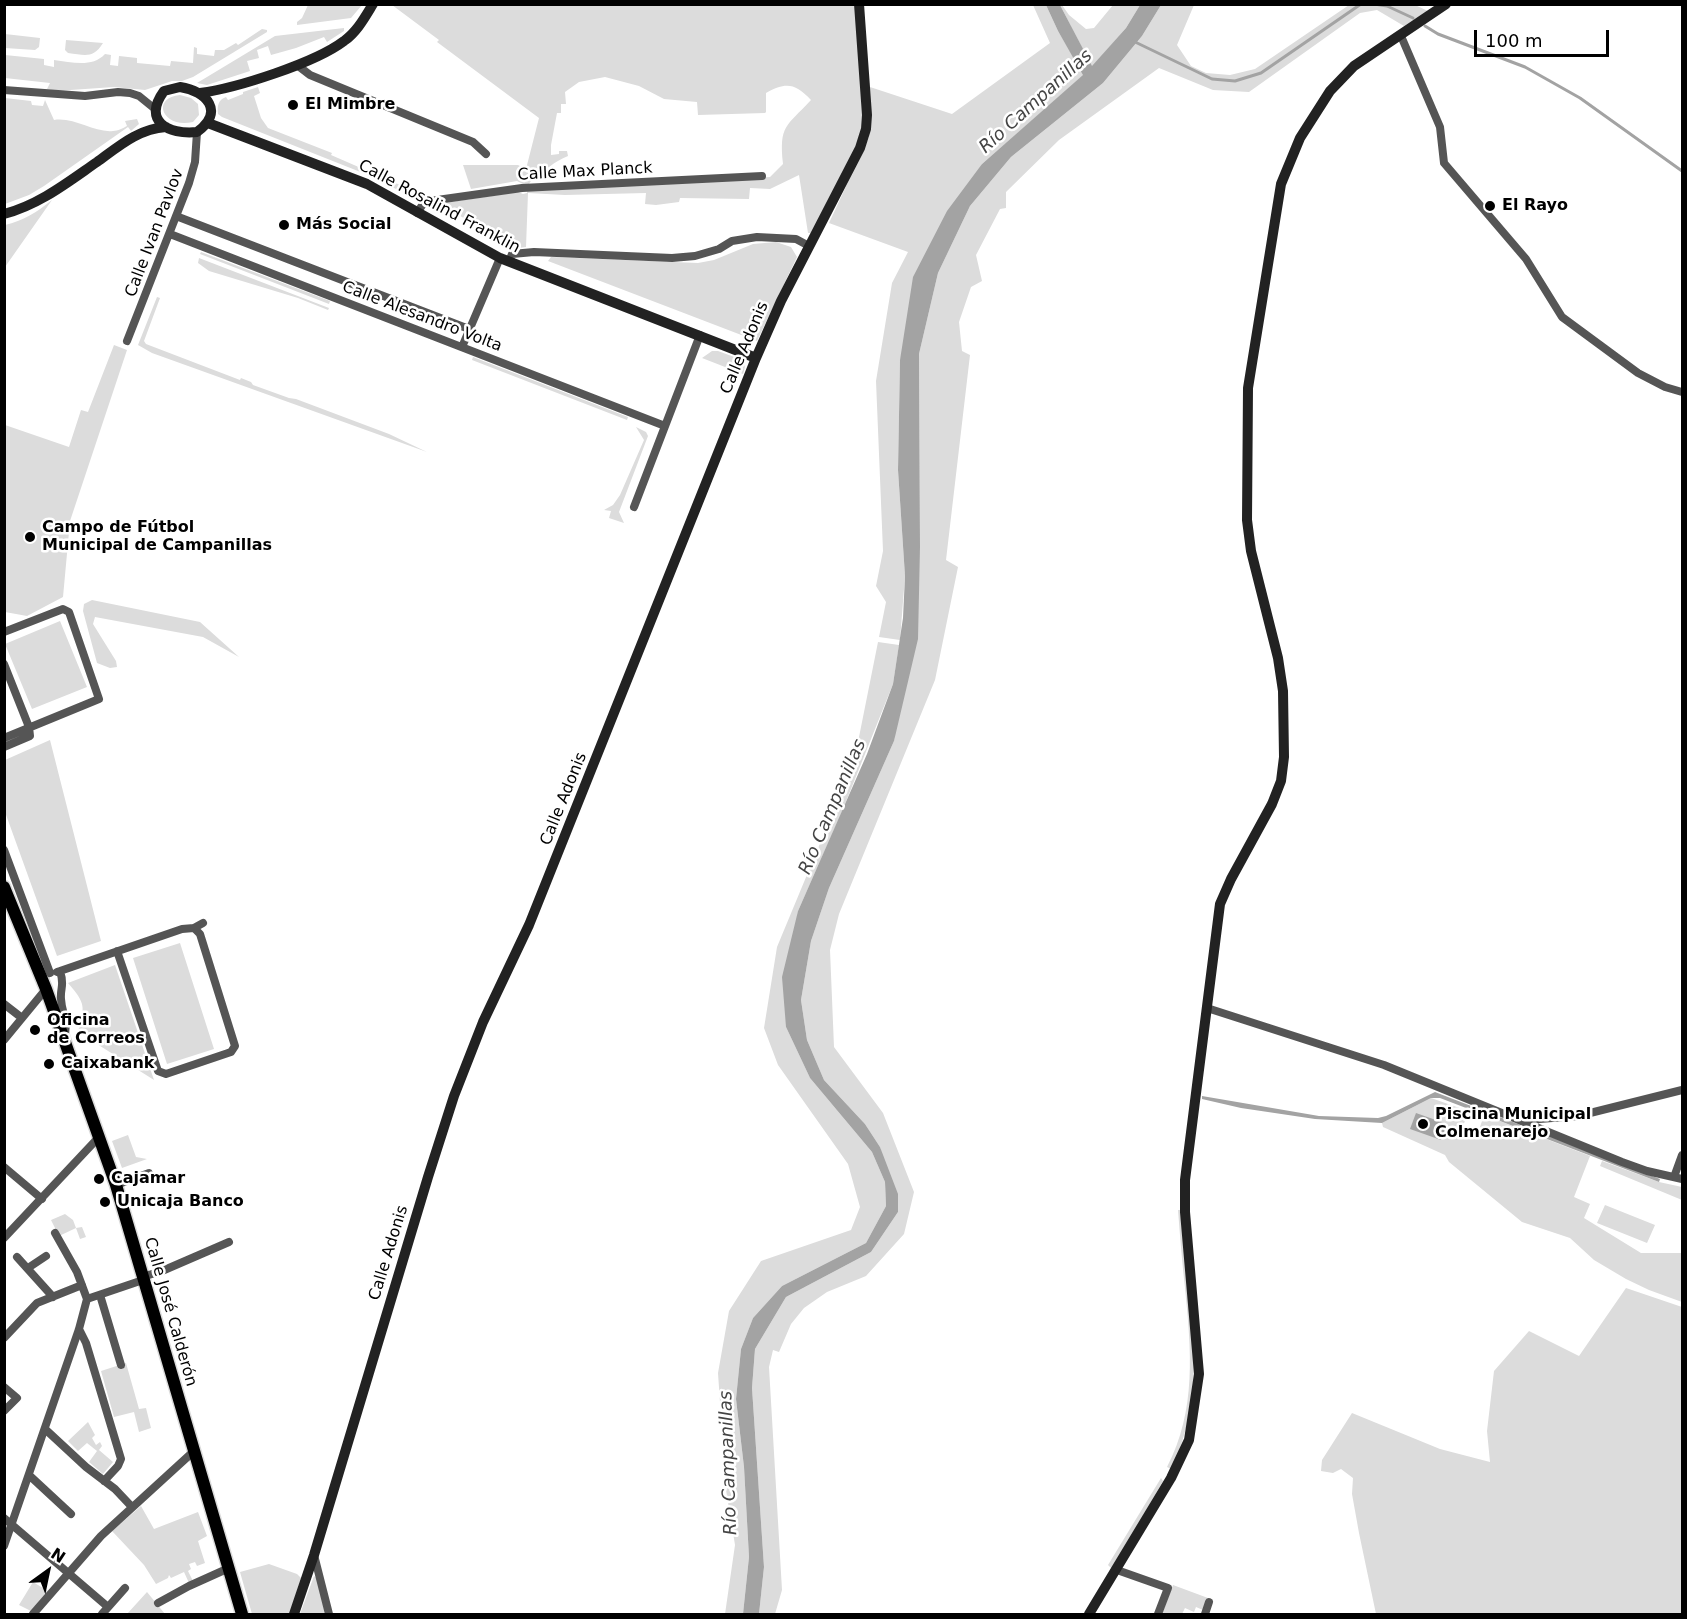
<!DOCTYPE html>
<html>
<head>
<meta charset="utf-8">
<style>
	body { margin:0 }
	#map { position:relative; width:1687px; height:1619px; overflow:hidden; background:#fff; font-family:"DejaVu Sans",sans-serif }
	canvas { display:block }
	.frame { position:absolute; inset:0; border:6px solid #000; pointer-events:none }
	.north { position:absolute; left:18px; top:1541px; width:60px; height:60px; -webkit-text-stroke:4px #fff; paint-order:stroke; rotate:33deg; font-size:16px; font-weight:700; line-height:24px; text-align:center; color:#000 }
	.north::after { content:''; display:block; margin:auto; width:21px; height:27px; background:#000; clip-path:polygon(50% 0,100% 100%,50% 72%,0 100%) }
	.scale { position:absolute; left:1474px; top:30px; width:135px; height:27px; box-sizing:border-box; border:3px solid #000; border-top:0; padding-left:8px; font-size:18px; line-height:21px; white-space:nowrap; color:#000; -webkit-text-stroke:4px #fff; paint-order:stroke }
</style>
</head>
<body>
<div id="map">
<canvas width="1687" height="1619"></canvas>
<div class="frame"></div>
<div class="north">N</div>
<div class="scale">100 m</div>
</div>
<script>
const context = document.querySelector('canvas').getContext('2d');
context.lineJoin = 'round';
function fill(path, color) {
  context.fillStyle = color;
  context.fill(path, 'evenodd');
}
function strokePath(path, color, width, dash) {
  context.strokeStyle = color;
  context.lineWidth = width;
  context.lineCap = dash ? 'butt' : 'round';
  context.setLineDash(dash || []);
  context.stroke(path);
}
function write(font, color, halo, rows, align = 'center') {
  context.font = font + ' "DejaVu Sans",sans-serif';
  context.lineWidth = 5;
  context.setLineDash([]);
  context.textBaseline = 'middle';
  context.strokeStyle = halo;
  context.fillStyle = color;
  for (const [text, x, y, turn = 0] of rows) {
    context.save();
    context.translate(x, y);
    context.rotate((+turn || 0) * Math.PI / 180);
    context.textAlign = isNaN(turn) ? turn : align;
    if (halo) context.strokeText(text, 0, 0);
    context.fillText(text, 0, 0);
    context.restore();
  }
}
const green = new Path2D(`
	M308 5 309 4 362 5 351 18 297 25V22L302 18Z
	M392 5H856L863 127 855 148 811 233H808L799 175 770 189 750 188 749 199 680 198 679 202 656 205 645 204 646 193 565 195 528 193 526 247 510 249 508 242 438 204 518 192 523 194 527 193V191L770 177 783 164C779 125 786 127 811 100 795 83 786 82 766 93V112L765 113 698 115 697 102 664 99 639 86 605 77 579 82 565 92 566 104H561V113H557L551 145V155L559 154V151H567L568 156C554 162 545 169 536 180L531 181 529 184H523L517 181 471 189 463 165H518L526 169 539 118 437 42 439 40Z
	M1033 5H1046L1058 31 1084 75 982 164 900 360 898 470 905 576 900 640 879 637 886 602 876 586 883 551 876 381 892 283 908 252 829 223 869 137 870 87 952 114 1050 43Z
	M1060 5H1062L1069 15 1086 29 1094 28 1113 5H1140L1126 28 1092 67Z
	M1161 5H1194L1177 45 1191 66 1206 73 1230 75 1255 69 1349 5H1415L1428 11 1404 26 1377 10 1360 13 1249 92 1213 90 1159 68 1059 140 1006 192V208L1000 209 976 255 982 281 971 287 959 322 962 351 970 355 946 560 958 567 935 680 839 914 830 950 834 1047 883 1113 914 1192 904 1234 866 1276 827 1292 804 1308 791 1324 779 1352 773 1350 769 1367 782 1590 775 1614H759L764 1567 752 1388 755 1349 786 1297 871 1252 898 1212 880 1147 865 1124 824 1080 807 1040 801 1000 811 941 829 888 894 741 920 547 919 354 938 273 970 206 1011 157 1103 83 1142 36Z
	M344 28V31L327 42 324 37 296 48 271 55 268 46 257 50 259 58 247 61 250 71 207 85 197 83 275 36Z
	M262 29 267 30V32L193 77 182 81H172L145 90 114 87 56 91 47 89 50 83 5 78V55L44 59V65L54 67V60C72 62 92 68 105 54L111 55 110 65 118 66 119 56 137 58V63L170 66 171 61 193 63 194 47 197 48V54L214 56 215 50H224L236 43 238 45Z
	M5 34 40 38 39 47 35 50 5 48Z
	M66 40 103 43C93 59 85 55 68 53L65 50Z
	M258 87 260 93 254 96 261 118 268 128 332 153 331 155 377 175V178L405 186 404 193 368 175 222 117 218 114C217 106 218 100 226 97L228 100 243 94V92Z
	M180 95 191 98 198 104 199 115 193 122C163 129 150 98 180 95Z
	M5 98 31 101 32 105 43 106 45 100 54 120C75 117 94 133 113 131 118 131 123 128 127 126L125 121 137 119 139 124 131 131 128 127 44 186 29 195 5 204Z
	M52 200 5 267V225C23 221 37 212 52 200Z
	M776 242 791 247 797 257 757 341 548 261 551 257 698 263 714 260 753 244Z
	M201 252 330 301 329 304 200 254Z
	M199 258 329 308 328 310 298 298 209 271 198 263Z
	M157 297 160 298 144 341 146 344 240 380 241 378 251 382 253 385 289 398 296 399 389 434 427 452 152 353 138 345Z
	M114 345 127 350 70 521 63 597 27 616 5 612V425L69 447 81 410 88 412Z
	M712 351H718L737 358 738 356C746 361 746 366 743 374L702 358Z
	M473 357 628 417 627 420 472 360Z
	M636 427 646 432 648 436 619 512 624 523 609 518 611 511 604 510 613 505 620 495 644 440Z
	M92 600 200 622 239 657 203 637 95 617 93 624 116 661 117 667 110 668 97 663 83 611 84 604Z
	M60 621 87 687 32 709 5 644Z
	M878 642 899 645 893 684 841 814 798 911 786 1027 810 1078 872 1152 885 1182 886 1206 866 1243 782 1286 753 1318 741 1349 736 1399 744 1467 749 1557 743 1614H725L735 1545 726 1490 718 1373 729 1311 761 1261 851 1230 860 1207 848 1164 778 1065 764 1028 777 947 831 817 857 747Z
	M50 740 101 941 57 956 5 812V760Z
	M180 943 214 1049 167 1064 133 958Z
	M115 965 154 1080 78 1032C85 1006 86 1004 68 983Z
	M1431 1098 1468 1111 1462 1130 1477 1136 1484 1115 1590 1156 1574 1197 1590 1204 1584 1218 1641 1253H1682V1302L1649 1290 1626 1279 1594 1260 1570 1238 1522 1222 1449 1162 1445 1155 1383 1127 1382 1123Z
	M128 1135 136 1157 147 1159 122 1168 112 1141Z
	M1602 1161 1659 1182 1682 1187V1200L1600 1166Z
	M1605 1205 1655 1225 1647 1243 1597 1223Z
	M1178 1210H1180L1194 1355C1194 1394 1189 1433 1171 1469L1167 1467C1197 1410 1191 1349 1185 1288 1182 1262 1180 1236 1178 1210Z
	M65 1214 73 1220 76 1228 82 1227 86 1237 80 1239 76 1228 59 1236 51 1220Z
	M1626 1288 1682 1307V1614H1376L1359 1533 1352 1494 1353 1478 1341 1469 1333 1473 1321 1471 1322 1460 1352 1413 1440 1449 1490 1462 1487 1431 1494 1371 1529 1331 1579 1356Z
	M126 1363 139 1409 146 1408 151 1428 139 1432 134 1412 114 1417 101 1371Z
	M88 1422 95 1435 92 1438 96 1445 100 1442 102 1446 99 1450 113 1462 103 1474 89 1462 97 1451 87 1443 78 1451 68 1441Z
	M1161 1478 1163 1481 1112 1569 1108 1565Z
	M141 1506 154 1529 198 1512 207 1536 198 1541 205 1563 197 1566 195 1562 189 1564 191 1569 188 1571 193 1581 189 1583 184 1572 171 1578 169 1575 168 1578 156 1584 144 1565 112 1531Z
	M269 1564 297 1574 301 1578 290 1614H252L240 1572Z
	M314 1576 318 1579 325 1614H300Z
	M33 1582 48 1591 31 1611 19 1605Z
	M1173 1585 1208 1598 1203 1610 1196 1607 1194 1612 1185 1608 1182 1614H1162Z
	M147 1592 165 1614H127Z`);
const water = new Path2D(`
	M1046 5H1060L1092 66 1126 28 1140 5H1161L1142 36 1103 83 1011 157 970 206 938 273 919 354 920 547 918 639 894 741 829 888 811 941 801 1000 807 1040 824 1080 865 1124 880 1147 898 1194V1212L871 1252 786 1297 755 1349 752 1388 764 1567 759 1614H743L749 1557 744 1467 736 1399 741 1349 753 1318 782 1286 866 1243 886 1206 885 1182 872 1152 810 1078 786 1027 782 977 798 911 867 754 893 684 903 618 905 576 898 470 900 360 913 277 947 211 982 164 1083 75 1058 31Z
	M1435 1092 1660 1179 1659 1182 1440 1098H1431L1382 1123 1315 1119 1241 1108 1202 1099V1096L1319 1116 1378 1118 1386 1116Z
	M1416 1113 1447 1124 1441 1140 1410 1129Z`);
const stream = new Path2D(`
	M1374 4 1387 6 1413 18
	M1425 26 1438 34 1525 67 1580 98 1682 171
	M1133 41 1212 79 1235 81 1261 73 1361 4`);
const street = new Path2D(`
	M1401 36 1440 127 1444 163 1526 259 1562 317 1638 373 1665 387 1682 392
	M297 65 310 75 473 142 486 154
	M4 90 85 96 118 92 130 93 139 96 155 109
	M417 213 423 204 430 201 522 188 762 176
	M176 216 469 329
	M170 234 665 426
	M509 262 512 254 534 252 672 258 695 256 719 249 732 241 757 237 796 239 809 246
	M127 341 189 183 195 162 197 132
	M462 347 500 258
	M634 507 700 335
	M4 632 63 609 69 612 99 699 4 738
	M4 664 29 727 30 736 4 747
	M4 850 50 973
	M117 951 158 1071 166 1074 231 1052 235 1046 200 934 194 928
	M60 971 182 929 194 928 203 923
	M57 972 60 971C65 986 60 987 61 999 62 1016 69 1019 64 1037
	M4 1004 22 1018
	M1207 1008 1384 1065 1622 1162 1647 1171 1682 1179
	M4 1040 46 989
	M1527 1120 1578 1116 1682 1090
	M4 1167 42 1199
	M1674 1177 1682 1155
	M116 1185 149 1173
	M55 1233 77 1272 87 1299 143 1280
	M4 1238 99 1137
	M17 1257 53 1297
	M28 1268 46 1256
	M142 1277 162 1271 229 1242
	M100 1295 121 1365
	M79 1329 86 1343 121 1459 118 1466 104 1481
	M4 1338 37 1303 82 1285
	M4 1387 17 1398 4 1411
	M45 1429 86 1467 115 1489 132 1507
	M30 1476 71 1514
	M4 1518 108 1607
	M4 1546 79 1329 87 1299
	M314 1555 329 1614
	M1117 1570 1168 1588 1158 1614
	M158 1603 189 1586 229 1568
	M33 1614 101 1536 194 1451
	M102 1614 125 1588
	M1205 1614 1209 1602`);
const secondary = new Path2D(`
	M180 87C207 91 225 112 197 132 168 135 142 121 164 91Z
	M200 93C237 88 315 63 344 41 357 32 365 17 373 4
	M208 123 367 184 500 258 756 358
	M4 214C39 205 68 182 97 162 119 146 138 129 166 127
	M294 1614 314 1555 428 1177 454 1096 483 1022 529 925 756 358 781 301 860 148 866 129 867 115 859 4
	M1089 1614 1171 1478 1189 1440 1199 1374 1185 1212V1180L1220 904 1231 879 1272 804 1281 781 1284 757 1283 691 1278 658 1251 551 1247 520 1248 388 1281 184 1300 138 1330 91 1354 66 1446 4`);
const primary = new Path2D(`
	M4 887 46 989 116 1185 242 1614`);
const markers = [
	[293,105,6,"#000"],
	[1490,206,6,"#000"],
	[284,225,6,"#000"],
	[30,537,6,"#000"],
	[35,1030,6,"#000"],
	[49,1064,6,"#000"],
	[1423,1124,6,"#000"],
	[99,1179,6,"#000"],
	[105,1202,6,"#000"]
];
const poiNames = [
	["El Mimbre",305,105],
	["El Rayo",1502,206],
	["Más Social",296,225],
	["Campo de Fútbol",42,528],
	["Municipal de Campanillas",42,546],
	["Oficina",47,1021],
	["de Correos",47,1039],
	["Caixabank",61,1064],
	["Piscina Municipal",1435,1115],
	["Colmenarejo",1435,1133],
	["Cajamar",111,1179],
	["Unicaja Banco",117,1202]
];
const streetNames = [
	["Calle Max Planck",585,172,-3],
	["Calle Rosalind Franklin",439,207,28],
	["Calle Ivan Pavlov",155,233,-69],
	["Calle Alesandro Volta",422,317,21],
	["Calle Adonis",745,348,-67],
	["Calle Adonis",564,799,-68],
	["Calle Adonis",389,1253,-73],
	["Calle José Calderón",170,1312,74]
];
const waterNames = [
	["Río Campanillas",1036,102,-42],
	["Río Campanillas",833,807,-67],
	["Río Campanillas",729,1463,-92]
];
fill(green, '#dcdcdc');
fill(water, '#a3a3a3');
strokePath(stream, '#a3a3a3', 3);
strokePath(primary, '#dbdbdb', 15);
strokePath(street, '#555', 8);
strokePath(secondary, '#222', 10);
strokePath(primary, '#000', 12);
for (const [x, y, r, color] of markers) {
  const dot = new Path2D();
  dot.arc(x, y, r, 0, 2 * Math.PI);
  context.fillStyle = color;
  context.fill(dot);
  strokePath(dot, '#fff', 2);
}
write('bold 16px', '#000', '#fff', poiNames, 'left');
write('16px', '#000', '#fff', streetNames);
write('italic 18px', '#444', '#fff', waterNames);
</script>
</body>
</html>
